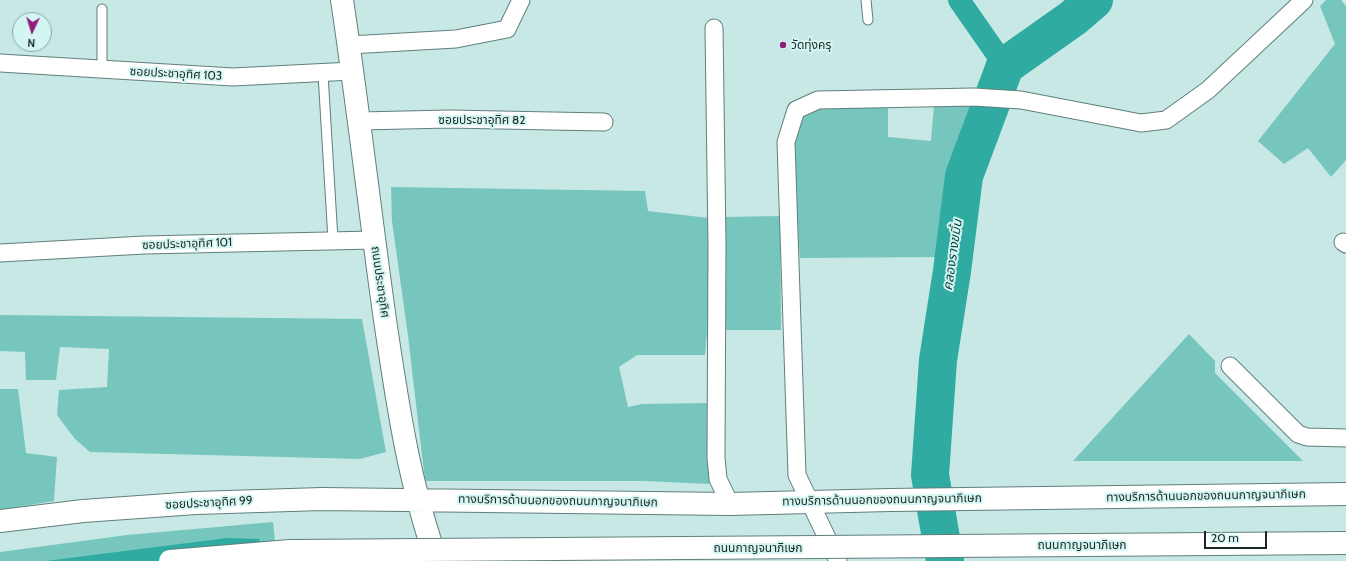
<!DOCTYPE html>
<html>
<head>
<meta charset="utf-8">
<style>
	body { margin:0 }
	#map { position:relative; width:1346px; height:561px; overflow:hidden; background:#c7e8e4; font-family:Cabin,sans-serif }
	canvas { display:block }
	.north { position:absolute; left:12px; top:12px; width:40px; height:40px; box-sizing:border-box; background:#d4f6f2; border:1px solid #8aa4a0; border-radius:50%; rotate:184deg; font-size:11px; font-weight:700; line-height:16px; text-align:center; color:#1b2826 }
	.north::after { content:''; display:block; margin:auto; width:14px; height:18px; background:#911d7d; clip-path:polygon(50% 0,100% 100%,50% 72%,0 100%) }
	.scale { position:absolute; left:1204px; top:531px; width:63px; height:18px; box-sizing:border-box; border:2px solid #1b2826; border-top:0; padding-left:5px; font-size:12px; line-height:14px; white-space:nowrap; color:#1b2826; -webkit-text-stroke:3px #d4f6f2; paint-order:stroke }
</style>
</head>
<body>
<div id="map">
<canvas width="1346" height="561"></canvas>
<div class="north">N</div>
<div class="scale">20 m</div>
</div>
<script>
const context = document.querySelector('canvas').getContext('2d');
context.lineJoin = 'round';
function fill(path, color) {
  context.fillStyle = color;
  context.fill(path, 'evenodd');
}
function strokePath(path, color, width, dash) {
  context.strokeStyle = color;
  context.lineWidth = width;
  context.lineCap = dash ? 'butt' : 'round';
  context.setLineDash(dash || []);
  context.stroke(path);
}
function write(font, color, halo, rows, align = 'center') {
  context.font = font + ' Cabin,"Noto Sans Thai",sans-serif';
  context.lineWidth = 4;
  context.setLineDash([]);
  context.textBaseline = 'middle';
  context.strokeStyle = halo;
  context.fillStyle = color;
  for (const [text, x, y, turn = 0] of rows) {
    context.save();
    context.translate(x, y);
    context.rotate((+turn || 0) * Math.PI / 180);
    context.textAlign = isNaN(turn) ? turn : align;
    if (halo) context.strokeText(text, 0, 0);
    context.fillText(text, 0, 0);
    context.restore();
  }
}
const green = new Path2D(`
	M1326 0H1341L1346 6V160L1331 177 1308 148 1284 164 1258 141 1335 44 1320 6Z
	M820 105 888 106V137L931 141 934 105H973L944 197 937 257 800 258 792 149 798 121Z
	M391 187 645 191 648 211 709 218 712 274 705 355H637L619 367 628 407 642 404 709 403V484L645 481H425L408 336 392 221Z
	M780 216 781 330H725L724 217Z
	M0 315 362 319 386 452 360 459 90 452 75 439 57 415 59 390 107 387 109 349 60 347 56 380H26L25 352 0 351Z
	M1189 334 1215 361V373L1303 461H1073Z
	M0 389H18L26 453 57 457 54 501 0 510Z
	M273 522 277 561H0V552L127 535Z`);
const water = new Path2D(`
	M227 538 259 539 269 561H46Z`);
const canal = new Path2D(`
	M959 0 1005 66`);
const river = new Path2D(`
	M945 561 930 475 938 360 952 271 964 176 1005 66 1073 18 1094 0`);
const lane = new Path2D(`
	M866 0 868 20
	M102 70V9
	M323 74 333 240`);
const street = new Path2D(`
	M714 28 717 245 716 458 718 479 730 504
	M349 45 456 39 507 29 521 0
	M0 63 233 77 352 71
	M360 121 449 119 604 122
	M1343 242 1346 244
	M0 253 144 245 374 240
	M1230 366 1298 434 1307 437 1346 438
	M838 561 797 475 786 142 796 110 818 100 974 97 1021 100 1141 123 1166 120 1208 90 1304 0`);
const secondary = new Path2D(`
	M342 0C358 106 370 213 385 320 397 401 409 484 437 561
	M0 521 83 511 196 503 322 499 730 504 890 500 1346 494`);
const highwayBridge = new Path2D(`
	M170 561 290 551 1346 543`);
const markers = [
	[783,45,4,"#911d7d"]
];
const poiNames = [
	["วัดทุ่งครุ",791,45]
];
const streetNames = [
	["ซอยประชาอุทิศ 103",176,74,3],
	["ซอยประชาอุทิศ 82",482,120],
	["ซอยประชาอุทิศ 101",187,244,-2],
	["ถนนประชาอุทิศ",380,282,82],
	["ทางบริการด้านนอกของถนนกาญจนาภิเษก",1206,496,-1],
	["ทางบริการด้านนอกของถนนกาญจนาภิเษก",882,500,-1],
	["ทางบริการด้านนอกของถนนกาญจนาภิเษก",558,501,1],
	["ซอยประชาอุทิศ 99",209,503,-3],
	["ถนนกาญจนาภิเษก",1082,545],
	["ถนนกาญจนาภิเษก",758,548]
];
const waterNames = [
	["คลองรางขมิ้น",953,255,-82]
];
fill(green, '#76c6be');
fill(water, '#30aba2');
strokePath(canal, '#30aba2', 22);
strokePath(river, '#30aba2', 38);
strokePath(lane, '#607f7c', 11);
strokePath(street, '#607f7c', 19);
strokePath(secondary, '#607f7c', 24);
strokePath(lane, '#fff', 9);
strokePath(street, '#fff', 17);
strokePath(secondary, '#fff', 22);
strokePath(highwayBridge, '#607f7c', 24, []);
strokePath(highwayBridge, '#fff', 22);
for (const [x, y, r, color] of markers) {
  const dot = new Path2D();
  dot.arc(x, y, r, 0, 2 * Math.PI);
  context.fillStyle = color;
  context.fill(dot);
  strokePath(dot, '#d4f6f2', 1.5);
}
write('12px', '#1b2826', '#d4f6f2', poiNames, 'left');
write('12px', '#1b2826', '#d4f6f2', streetNames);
write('italic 13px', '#063e3a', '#d4f6f2', waterNames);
</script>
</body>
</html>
